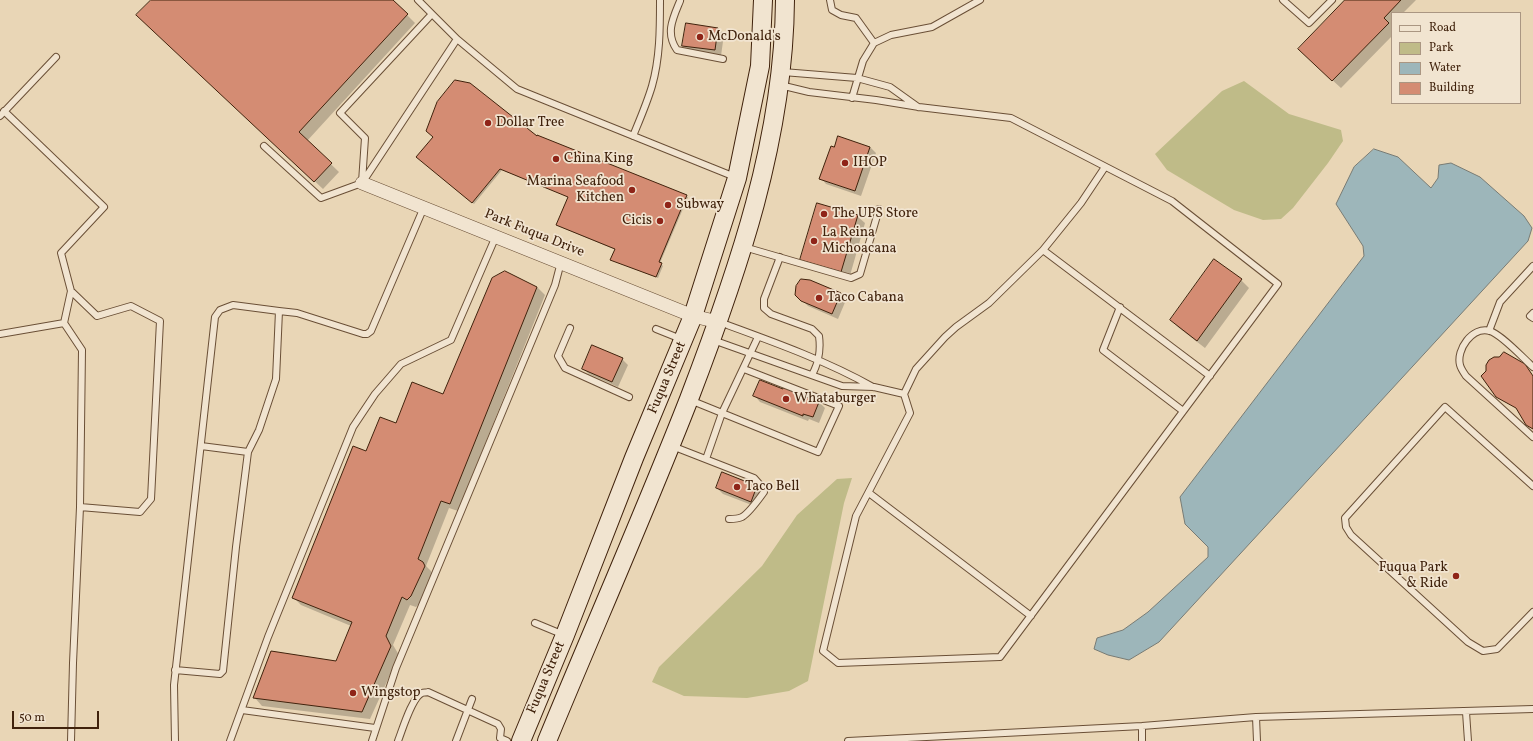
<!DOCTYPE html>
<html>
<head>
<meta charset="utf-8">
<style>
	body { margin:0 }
	#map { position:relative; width:1533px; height:741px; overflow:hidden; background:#e9d6b6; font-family:Vollkorn,serif }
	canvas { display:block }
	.legend { position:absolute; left:1391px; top:12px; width:130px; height:92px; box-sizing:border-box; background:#f1e4d0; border:1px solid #aa9682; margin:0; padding:5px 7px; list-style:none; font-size:12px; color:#40220c }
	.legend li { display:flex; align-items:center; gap:8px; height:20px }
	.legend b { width:20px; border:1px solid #aa9682 }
	.scale { position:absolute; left:12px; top:711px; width:87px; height:18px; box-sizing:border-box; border:2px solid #40220c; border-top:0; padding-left:5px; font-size:12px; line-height:14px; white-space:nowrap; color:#40220c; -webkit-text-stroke:3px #f1e4d0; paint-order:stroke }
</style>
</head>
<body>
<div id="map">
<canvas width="1533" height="741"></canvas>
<ul class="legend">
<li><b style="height:5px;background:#f1e4d0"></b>Road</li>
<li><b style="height:11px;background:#bfbb88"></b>Park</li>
<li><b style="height:11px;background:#9db6ba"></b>Water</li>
<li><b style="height:11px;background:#d48c73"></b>Building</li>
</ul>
<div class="scale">50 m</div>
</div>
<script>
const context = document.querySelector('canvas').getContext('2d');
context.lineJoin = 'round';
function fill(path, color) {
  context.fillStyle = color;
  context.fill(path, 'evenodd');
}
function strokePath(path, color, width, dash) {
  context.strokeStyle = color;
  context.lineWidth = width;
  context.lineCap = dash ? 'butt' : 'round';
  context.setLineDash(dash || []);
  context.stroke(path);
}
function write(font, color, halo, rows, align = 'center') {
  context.font = font + ' Vollkorn,serif';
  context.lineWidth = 3.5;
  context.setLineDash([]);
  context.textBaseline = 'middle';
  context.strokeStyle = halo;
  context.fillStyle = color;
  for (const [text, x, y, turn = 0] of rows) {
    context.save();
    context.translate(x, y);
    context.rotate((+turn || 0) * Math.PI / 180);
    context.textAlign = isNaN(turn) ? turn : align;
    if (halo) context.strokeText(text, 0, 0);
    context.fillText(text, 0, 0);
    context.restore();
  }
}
const green = new Path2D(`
	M1244 81 1289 114 1341 130 1343 141 1328 163 1293 208 1281 219 1263 220 1234 210 1167 170 1155 154 1222 91Z
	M852 478 844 503 808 681 789 691 747 698 684 696 652 682 659 667 762 566 797 515 837 479Z`);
const water = new Path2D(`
	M1374 149 1398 157 1431 188 1438 178 1439 165 1451 163 1480 177 1524 216 1532 228 1528 241 1159 642 1129 660 1108 655 1094 649 1097 638 1123 630 1148 612 1208 557V547L1185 524 1180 497 1364 256 1363 246 1336 204 1354 167Z`);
const shadow = new Path2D(`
	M152 0H392L415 23 307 141 339 172 323 189 146 23Z
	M1347 0H1416L1403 13H1392V25L1391 26 1392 27V36L1341 88 1307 57Z
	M718 28 724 34 721 56 689 52 683 46Z
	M537 138 688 197 660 263 663 266 658 278 613 261 611 260 616 250 558 226 557 225 568 197 502 170 474 204 419 158Z
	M870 147 876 153 861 196 826 184 821 178Z
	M857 216 865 223 849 279 809 268 801 260Z
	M1214 261 1241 280 1249 288 1205 348 1179 328 1171 320Z
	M505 273 537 287 545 295 458 511 449 508 426 566 431 571 433 575 419 604 416 607 410 605 393 645 399 655 370 719 262 706 255 698 337 662 351 626 301 605 294 598 366 452 396 424 443 395Z
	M796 294H841L846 300 838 319 808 306Z
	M622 359 628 365 618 387 589 374 583 369Z
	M755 396 819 402 825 408 819 423 809 419 808 421 760 402Z
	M723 474 757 487 763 493 757 507 723 494 717 488Z`);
const building = new Path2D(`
	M151 0H393L408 14 299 132 332 163 314 182 136 15Z
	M1345 0H1401L1384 18 1389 23 1332 81 1298 49Z
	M686 23 718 28 715 50 682 46Z
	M455 80 470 83 537 136V135L687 195 659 262 662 263 656 277 610 260 615 249 556 225 568 197 500 169 472 203 416 157 433 137 426 131 437 102Z
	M838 136 870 147 855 191 819 179 831 146 834 147Z
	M817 203 858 215 841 272 800 260Z
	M1214 259 1242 279 1197 341 1170 320Z
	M505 271 537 287 450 504 441 501 418 559 423 562 425 566 411 596 407 600 402 597 386 636 391 646 362 712 253 698 271 651 336 661 352 622 292 598 353 446 366 451 380 417 396 423 412 382 443 394 492 278Z
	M801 279 810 280 841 293 832 314 801 301 795 295 796 286Z
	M592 345 623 358 612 382 582 369Z
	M1504 352 1525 364 1533 376V429L1526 425 1516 408 1496 397 1481 376 1486 371V365L1489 360 1494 357H1499Z
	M760 380 783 389V387L819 402 813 417 803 414V416L753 396Z
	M722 472 757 486 751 502 716 488Z`);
const service = new Path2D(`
	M830 0 832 10 841 15 856 18 874 43
	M1283 0 1309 23 1332 0
	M680 1C673 18 665 33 677 50L723 59
	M432 14 457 39
	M783 72 857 78 890 87 918 107
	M852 98 863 61 874 43 891 35 932 27 980 0
	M4 111 104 207 61 253 71 291 97 316 131 306 160 321 151 499 140 512 80 507
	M0 116 56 57
	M633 136C640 119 647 103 652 86 660 58 660 29 660 0
	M264 146 321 198 362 183 457 39 517 89 735 177
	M362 182 365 138 340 113 432 14 418 0
	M744 247 851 278 860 274 879 209
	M1043 250 1210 376
	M780 257 764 299V308L771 314 812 329 819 336C821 351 819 362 812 375
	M71 291 64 323 82 350 80 507 73 663 71 741
	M1120 307 1103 350 1183 411
	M1533 313 1530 316 1533 318
	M719 322C771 341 825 360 873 387
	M570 328 558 356 565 368 629 397
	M656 329 681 339
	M1489 331 1500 302 1533 266
	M0 334 64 323
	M713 340 842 386 874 387 904 394 910 413 856 516 823 651 838 663 1000 657 1278 284 1172 201 1011 118 919 107 876 100 809 92 780 85
	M1533 367C1523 358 1502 335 1490 331 1472 326 1456 350 1460 365 1461 369 1464 373 1466 376L1533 437
	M744 369 839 406 818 452 722 413 758 337
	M904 394 916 369 945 337 956 327 989 303 1043 250 1081 203 1105 167
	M690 400 722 413 706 459
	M201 446 248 452
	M672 446 754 478 762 487 764 492C759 499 749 513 742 517 738 519 733 519 729 519
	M1533 486 1445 407 1345 518 1346 527 1351 535 1468 642 1483 651 1497 649 1533 612
	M869 493 1031 616
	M535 623 564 635
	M175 670 220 674 223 671 236 547 248 452 259 430 276 379 279 311
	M242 710 375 728
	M1466 712 1468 741
	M1256 717 1257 741
	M175 741 174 685 215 317 220 310 233 305 279 311 297 313 363 334H367L371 331 424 207
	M230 741 268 637 353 427 375 394 401 364 451 340 496 236
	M372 741 396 668 555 285 561 262
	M398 741C402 731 412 697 422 693 424 692 426 693 428 692L498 724 501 729 500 738 507 741
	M456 741 472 699
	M848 741 1142 726 1256 717 1533 709
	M1142 741V726`);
const minor = new Path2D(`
	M362 183 693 316 718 322`);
const secondary = new Path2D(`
	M521 741 565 635 634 458 693 316 737 178 760 66 763 0
	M547 741C594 627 644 514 689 399 738 271 784 139 785 0`);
const markers = [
	[700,37,4,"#8f2418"],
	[488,123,4,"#8f2418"],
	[556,159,4,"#8f2418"],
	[845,163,4,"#8f2418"],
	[632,190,4,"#8f2418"],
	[668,205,4,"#8f2418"],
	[824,214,4,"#8f2418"],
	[660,221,4,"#8f2418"],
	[814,241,4,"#8f2418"],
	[819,298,4,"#8f2418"],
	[786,399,4,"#8f2418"],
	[737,487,4,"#8f2418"],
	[1456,576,4,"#8f2418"],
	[353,693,4,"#8f2418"]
];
const poiNames = [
	["McDonald's",708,37],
	["Dollar Tree",496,123],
	["China King",564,159],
	["IHOP",853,163],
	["Marina Seafood",624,182,"right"],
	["Kitchen",624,198,"right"],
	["Subway",676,205],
	["The UPS Store",832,214],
	["Cicis",652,221,"right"],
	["La Reina",822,233],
	["Michoacana",822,249],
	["Taco Cabana",827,298],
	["Whataburger",794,399],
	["Taco Bell",745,487],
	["Fuqua Park",1448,568,"right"],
	["& Ride",1448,584,"right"],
	["Wingstop",361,693]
];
const streetNames = [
	["Park Fuqua Drive",534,234,22],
	["Fuqua Street",668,378,-67],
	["Fuqua Street",547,678,-67]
];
fill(green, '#bfbb88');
fill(water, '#9db6ba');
strokePath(water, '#787b74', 1);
fill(shadow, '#0003');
fill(building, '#d48c73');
strokePath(building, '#40220c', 1);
strokePath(service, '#6a4f36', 8);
strokePath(minor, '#6a4f36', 14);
strokePath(secondary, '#40220c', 20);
strokePath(service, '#f1e4d0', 6);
strokePath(minor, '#f1e4d0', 13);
strokePath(secondary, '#f1e4d0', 18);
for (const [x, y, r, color] of markers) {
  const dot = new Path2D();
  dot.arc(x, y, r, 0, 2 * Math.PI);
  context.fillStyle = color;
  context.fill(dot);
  strokePath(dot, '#f1e4d0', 1.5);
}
write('14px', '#40220c', '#f1e4d0', poiNames, 'left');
write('14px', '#40220c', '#f1e4d0', streetNames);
</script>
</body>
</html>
